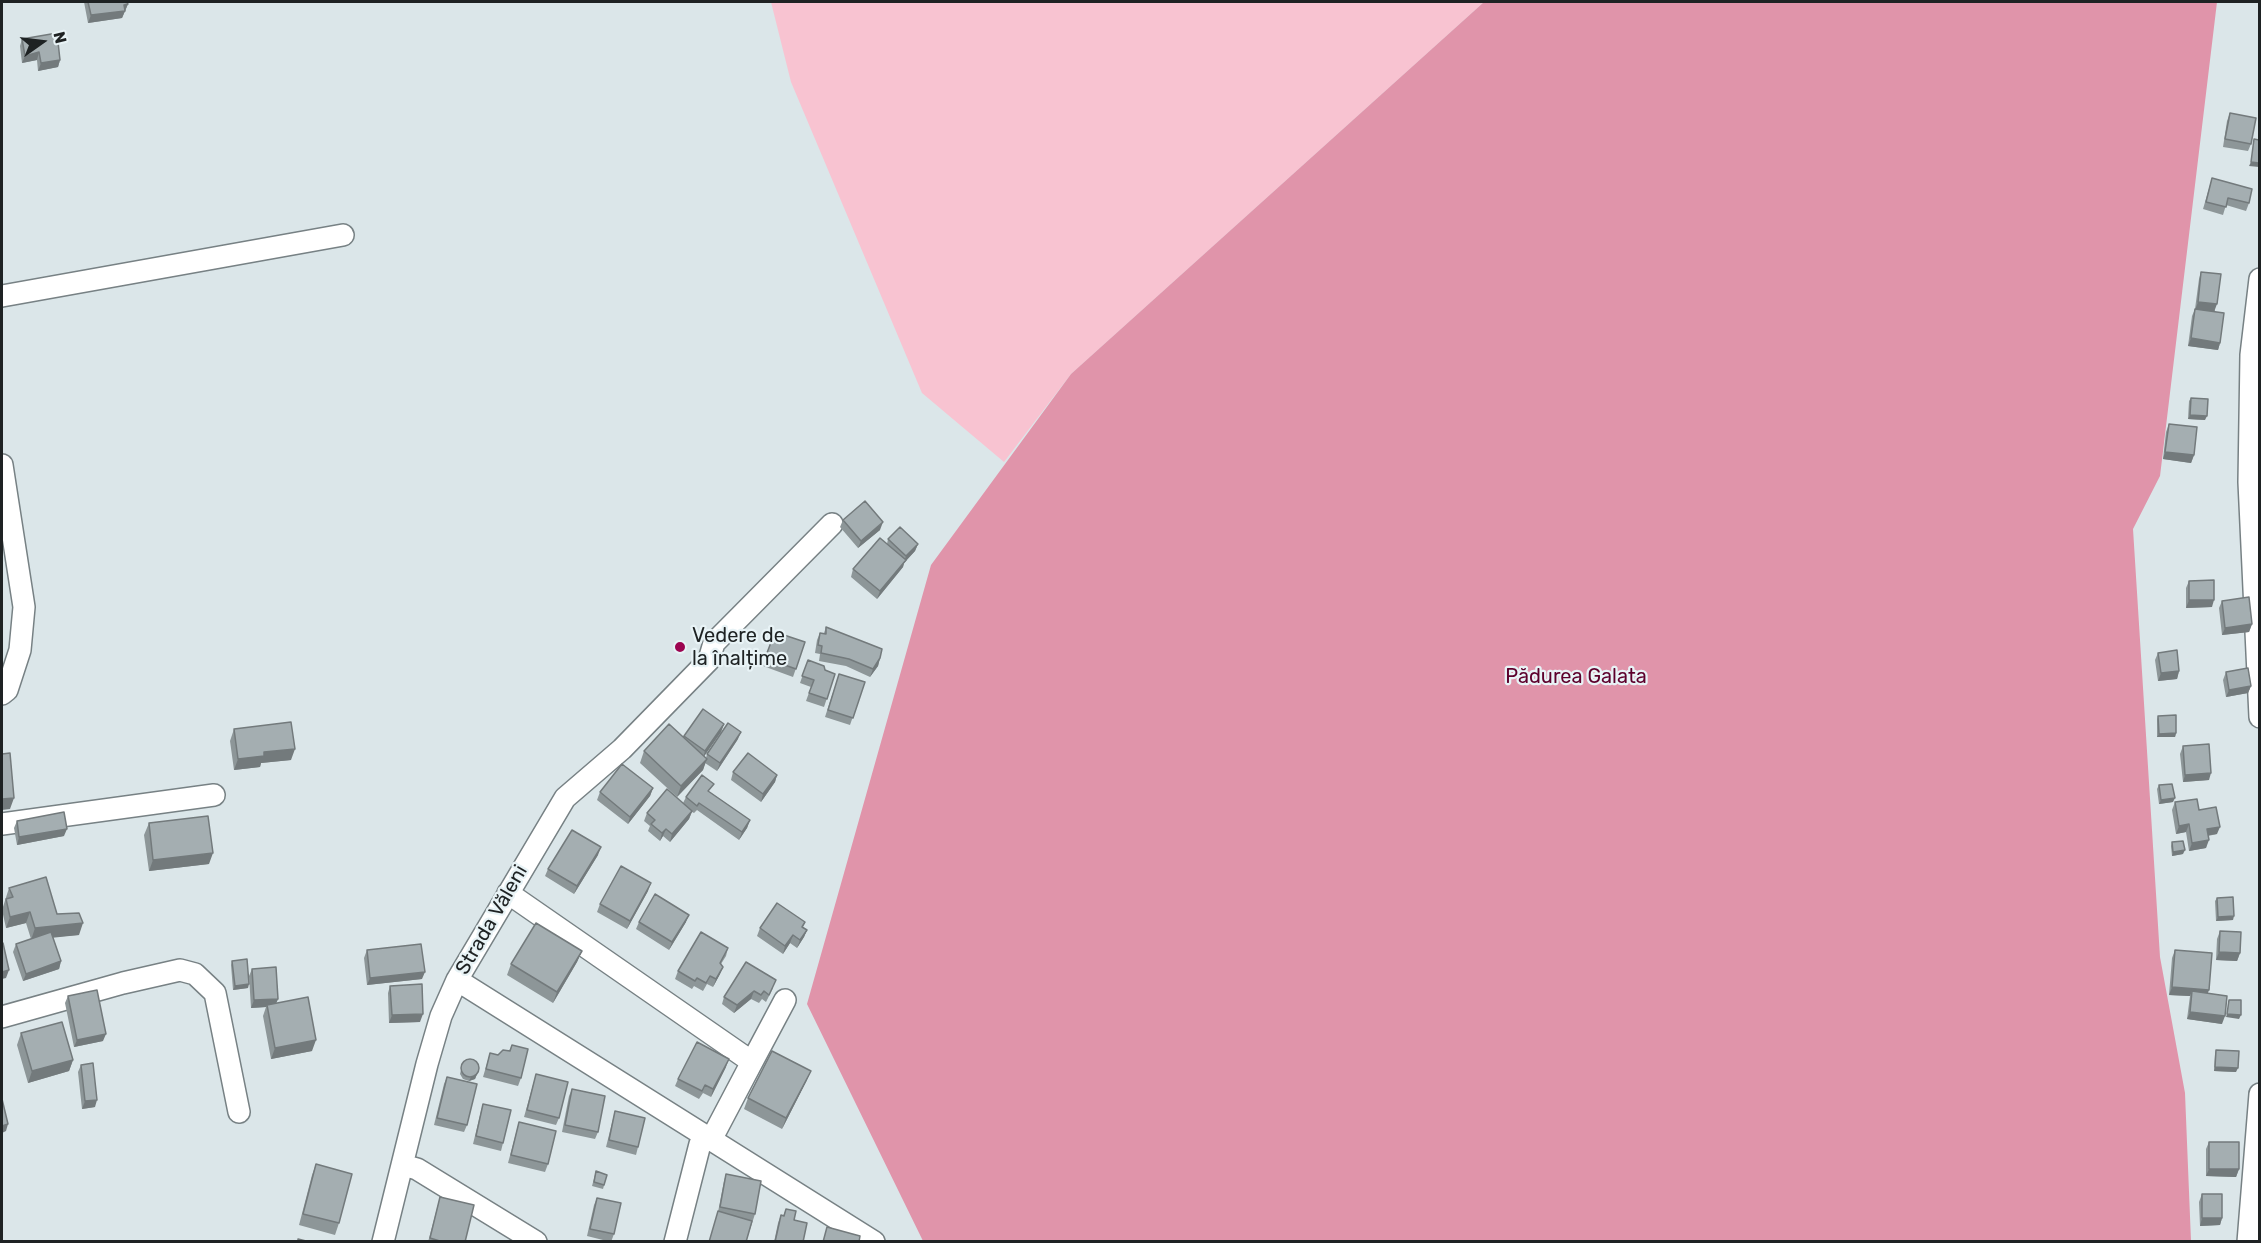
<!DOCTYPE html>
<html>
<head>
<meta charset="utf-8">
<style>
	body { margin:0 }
	#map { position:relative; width:2261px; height:1243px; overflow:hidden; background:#dbe6e9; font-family:Rubik,sans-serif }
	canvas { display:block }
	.frame { position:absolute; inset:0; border:3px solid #1e2223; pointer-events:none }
	.north { position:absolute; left:12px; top:12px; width:60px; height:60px; -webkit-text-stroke:4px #e8f3f6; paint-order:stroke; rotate:76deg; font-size:16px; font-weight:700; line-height:24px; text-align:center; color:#1e2223 }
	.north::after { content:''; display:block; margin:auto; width:21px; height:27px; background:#1e2223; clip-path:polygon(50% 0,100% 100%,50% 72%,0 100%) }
</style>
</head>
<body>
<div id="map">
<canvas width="2261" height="1243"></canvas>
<div class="frame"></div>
<div class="north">N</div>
</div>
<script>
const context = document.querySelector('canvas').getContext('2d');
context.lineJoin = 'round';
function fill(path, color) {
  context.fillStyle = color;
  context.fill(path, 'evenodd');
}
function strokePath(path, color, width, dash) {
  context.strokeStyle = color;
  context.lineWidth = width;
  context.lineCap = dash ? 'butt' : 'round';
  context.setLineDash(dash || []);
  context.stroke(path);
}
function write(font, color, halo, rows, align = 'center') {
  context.font = font + ' Rubik,sans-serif';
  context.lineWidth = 4.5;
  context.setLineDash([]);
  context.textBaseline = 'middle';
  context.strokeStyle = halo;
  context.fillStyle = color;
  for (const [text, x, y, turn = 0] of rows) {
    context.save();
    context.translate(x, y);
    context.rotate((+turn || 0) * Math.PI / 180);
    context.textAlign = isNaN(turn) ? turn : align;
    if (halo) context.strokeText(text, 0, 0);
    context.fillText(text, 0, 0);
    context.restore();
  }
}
const green = new Path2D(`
	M771 2H1484L1071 374 1004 462 922 393 791 82Z`);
const forest = new Path2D(`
	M1484 2H2217L2160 476 2133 529 2160 957 2185 1093 2191 1241H923L807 1004 931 565 1071 374Z`);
const minor = new Path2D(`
	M2260 279 2251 355 2249 482 2260 717
	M2 296 343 235
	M2 465 24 607 20 650 7 690 2 694
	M2 824 214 795
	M508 893 752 1062 713 1136 700 1144 675 1242
	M457 980 874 1242
	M2 1017 123 983 180 970 195 974 215 993 239 1112
	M752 1062 785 1000
	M403 1165 417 1169 536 1242
	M383 1242 427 1064 441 1016 457 980 565 798 622 749 709 660 714 643 832 524
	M2248 1242 2260 1094`);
const wall = new Path2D(`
	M84 2H127L128 4 122 18 88 23Z
	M22 39 60 60 58 67 38 71 37 60 22 63 20 46Z
	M2230 113 2251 144 2248 151 2223 147 2227 121Z
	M2212 178 2249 203 2246 211 2226 205 2223 215 2203 209Z
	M2201 272 2215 311 2220 343 2218 350 2188 346 2192 316 2195 309 2199 279Z
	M2191 398 2205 420 2188 419 2189 401Z
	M2169 424 2194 455 2191 463 2163 459 2166 432Z
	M843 520 880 530 858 548 840 527Z
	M888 539 918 544 915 551 904 563 903 567 877 599 851 577 853 569 887 544Z
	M2189 581 2212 607 2186 608V588Z
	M2222 601 2252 624 2249 632 2222 635 2219 608Z
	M826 627 880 658 878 666 870 677 846 666 819 661 820 654 815 653 817 640 820 633H824Z
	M775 632 805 642 793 677 763 666Z
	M2158 653 2179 671 2177 679 2158 681 2155 660Z
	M808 660 825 670 835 674 824 707 806 701 811 687 800 683Z
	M2226 672 2251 686 2248 693 2226 697 2223 680Z
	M839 674 865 682 850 725 825 717Z
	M2158 716 2176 733 2175 737H2157V719Z
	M724 724 721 732 704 756 706 758 707 754 738 739 717 771 705 763 703 770 677 797 640 763 644 751 683 737 684 736Z
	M234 729 291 760 261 763 260 767 234 770 230 741Z
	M2183 746 2209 780 2183 782 2180 754Z
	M733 772 777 775 775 782 761 802 731 780Z
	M2159 785 2173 802 2159 804 2157 789Z
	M653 788 650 796 628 824 597 800 600 792Z
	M710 792 750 820 747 828 739 840 697 810 694 813 692 812 689 819 670 842 663 836 660 841 648 831 650 826 644 821 647 813 683 803 686 797Z
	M2175 802 2199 810 2217 834 2208 836 2206 848 2189 851 2186 832 2176 834 2172 810Z
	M17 821 64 836 17 845 14 828Z
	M149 823 209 864 149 871 144 835Z
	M2172 842 2183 854 2172 856 2171 846Z
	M598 855 574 894 545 876 548 869Z
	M9 888 57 914 79 935 53 937 61 961 59 969 23 981 13 952 16 944 31 939 26 923 6 928 2 910Z
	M648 891 627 929 597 912 600 904Z
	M2217 898 2233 920 2216 921 2215 901Z
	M639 922H686L669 950 636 929Z
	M805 922 803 927 807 930 804 937 797 948 790 943 783 954 757 936 760 928Z
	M2220 931 2240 953 2237 961 2216 960 2217 939Z
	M728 948 726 956 721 964 720 974 713 987 707 984 703 991 694 986 692 989 675 979 678 971Z
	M367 950 422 979 367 985 364 958Z
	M2175 950 2208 993 2222 1024 2187 1019 2190 996 2169 995 2172 958Z
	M582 951 577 962 553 1003 507 975 511 964Z
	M232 961 248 988 233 990 231 965Z
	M252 969 278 999 276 1003 312 1051 271 1059 263 1016 266 1007 251 1008 249 976Z
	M390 986 420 1022 389 1023 388 993Z
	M773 988 766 1002 762 999 759 1003 751 999 734 1013 722 1004 724 997Z
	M68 996 103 1041 74 1047 65 1003Z
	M21 1033 73 1060 69 1071 28 1083 17 1045Z
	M512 1045 521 1078 518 1086 483 1077 490 1053 498 1055 509 1051Z
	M2216 1050 2236 1072 2214 1071 2215 1054Z
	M463 1062 479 1069 475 1079 469 1081 463 1079 460 1074Z
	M81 1065 95 1107 82 1109 78 1072Z
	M726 1067 711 1097 703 1093 699 1099 675 1086 678 1079Z
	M811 1071 806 1082 782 1129 744 1109 748 1098Z
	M536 1074 559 1118 556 1125 524 1117Z
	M447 1077 467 1125 464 1132 434 1125 444 1084Z
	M572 1089 598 1132 595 1139 562 1132 569 1096Z
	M483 1104 503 1143 501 1151 473 1144 481 1111Z
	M615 1111 638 1147 636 1155 606 1147Z
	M519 1122 548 1164 545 1172 508 1163Z
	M2209 1142 2239 1169 2236 1177 2206 1176V1149Z
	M316 1164 339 1223 335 1235 299 1225 312 1175Z
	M596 1171 607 1175 603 1189 592 1186Z
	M726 1174 755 1214 746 1242H709L718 1212 724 1181Z
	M2202 1194 2222 1218 2220 1225 2200 1226 2199 1202Z
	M440 1197 465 1242H428Z
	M597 1198 614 1234 611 1242 587 1236 594 1205Z
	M786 1209 794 1220 803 1242H774L778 1223 781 1215 783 1216Z`);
const shadedWall = new Path2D(`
	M128 4 122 18 88 23 91 15Z
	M39 52 37 60 22 63 25 56Z
	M60 60 58 67 38 71 41 63Z
	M2251 162 2259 163V167L2249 166Z
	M2198 302 2217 304 2214 312 2195 310Z
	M2191 338 2220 343 2218 350 2188 346Z
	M2190 415 2207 416 2205 420 2188 419Z
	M2165 452 2194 455 2191 463 2163 459Z
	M883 522 880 530 858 548 861 541Z
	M918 544 915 551 904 563 903 567 877 599 880 591 904 562 906 556Z
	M2189 600H2214L2212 607 2186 608Z
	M2252 624 2249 632 2222 635 2225 628Z
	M880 658 878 666 870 677 873 669Z
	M2179 671 2177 679 2158 681 2161 673Z
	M2251 686 2248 693 2226 697 2229 690Z
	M724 724 721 732 703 758 705 751Z
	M741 732 738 739 717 771 720 763Z
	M2176 733 2175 737H2157L2159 734Z
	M295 749 291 760 261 763 260 767 234 770 238 759 264 752Z
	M707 759 703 770 677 797 681 786Z
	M2211 773 2209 780 2183 782 2185 775Z
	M777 775 775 782 761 802 763 794Z
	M653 788 650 796 628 824 630 817Z
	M14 798 10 809 2 810V799Z
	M2175 798 2173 802 2159 804 2161 800Z
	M692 811 689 819 670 842 672 834Z
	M750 820 747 828 739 840 742 832Z
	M2189 824 2186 832 2176 834 2179 826Z
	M2220 827 2217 834 2204 836 2207 829Z
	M67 829 64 836 17 845 19 837Z
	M666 829 663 836 660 841 662 833Z
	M2209 840 2206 848 2189 851 2192 843Z
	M601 847 598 855 574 894 577 886Z
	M2185 850 2183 854 2172 856 2173 852Z
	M213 853 209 864 149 871 153 860Z
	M651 883 648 891 627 929 630 921Z
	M30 912 26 923 6 928 10 917Z
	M689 915 686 922 669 950 672 942Z
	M2234 916 2233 920 2216 921 2218 917Z
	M83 923 79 935 31 940 35 928Z
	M807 930 804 937 797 948 800 940Z
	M793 935 790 943 783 954 785 946Z
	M582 951 577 962 553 1003 557 992Z
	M2219 952 2240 953 2237 961 2216 960Z
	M61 961 59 969 23 981 26 974Z
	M723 967 720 974 713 987 716 979Z
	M9 970 6 978 2 979V972Z
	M425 972 422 979 367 985 370 978Z
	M249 984 248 988 233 990 235 986Z
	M2172 987 2209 990 2206 998 2192 991 2190 996 2169 995Z
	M754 991 751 999 734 1013 737 1005Z
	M278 999 275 1006 267 1005 266 1007 251 1008 254 1000Z
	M2190 1012 2225 1016 2222 1024 2187 1019Z
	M423 1014 420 1022 389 1023 392 1015Z
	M2227 1014 2241 1015 2239 1019 2226 1017Z
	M106 1034 103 1041 74 1047 77 1040Z
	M316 1040 312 1051 271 1059 275 1048Z
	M729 1059 726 1067 711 1097 713 1089Z
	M73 1060 69 1071 28 1083 32 1071Z
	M2215 1067 2238 1068 2236 1072 2214 1071Z
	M479 1069 475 1079 469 1081 471 1077Z
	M811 1071 806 1082 782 1129 786 1118Z
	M97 1100 95 1107 82 1109 85 1101Z
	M8 1124 6 1131 2 1133V1126Z
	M2209 1169H2239L2236 1177 2206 1176Z
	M2202 1218H2222L2220 1225 2200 1226Z`);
const building = new Path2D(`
	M88 2H127L128 4 124 5 125 11 91 15Z
	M57 33 60 60 41 63 39 52 25 56 22 39Z
	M2230 113 2256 118 2251 144 2225 139Z
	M2254 139 2259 140V163L2251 162Z
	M2212 178 2252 189 2249 203 2228 198 2226 207 2206 202Z
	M2201 272 2221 274 2217 304 2198 302Z
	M2195 309 2224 313 2220 343 2191 338Z
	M2191 398 2208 399 2207 416 2190 415Z
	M2169 424 2197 427 2194 455 2165 452Z
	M865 501 883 522 861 541 843 520Z
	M900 527 918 544 906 556 888 539Z
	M880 538 906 560 880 591 853 569Z
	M2214 580V600H2189V581Z
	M2249 597 2252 624 2225 628 2222 601Z
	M826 627 882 649 880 658 873 669 849 659 821 653 822 646 818 645 820 633 826 634Z
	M775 632 805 642 796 669 765 658Z
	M2177 650 2179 671 2161 673 2158 653Z
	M808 660 824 666 825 670 835 674 827 699 809 693 814 680 802 676Z
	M2248 668 2251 686 2229 690 2226 672Z
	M839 674 865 682 853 718 828 710Z
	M703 709 724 724 705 751 684 736Z
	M2176 715V733L2159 734 2158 716Z
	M291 722 295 749 264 752V756L238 759 234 729Z
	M728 723 741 732 720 763 707 754Z
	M669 724 707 759 681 786 644 751Z
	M2209 744 2211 773 2185 775 2183 746Z
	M10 753 14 798 2 799V754Z
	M748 753 777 775 763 794 733 772Z
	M622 764 653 788 630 817 600 792Z
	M702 775 714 784 708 791 750 820 742 832 699 803 697 806 686 797Z
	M2172 784 2175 798 2161 800 2159 785Z
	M667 789 692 811 672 834 666 829 662 833 651 824 655 820 647 813Z
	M2197 799 2199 810 2216 807 2220 827 2207 829 2209 840 2192 843 2189 824 2179 826 2175 802Z
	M64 812 67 829 19 837 17 821Z
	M208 816 213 853 153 860 149 823Z
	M572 830 601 847 577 886 548 869Z
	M2183 841 2185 850 2173 852 2172 842Z
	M621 866 651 883 630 921 600 904Z
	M46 877 57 914 79 913 83 923 35 928 30 912 10 917 6 899 13 897 9 888Z
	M655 894 689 915 672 942 639 922Z
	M2233 897 2234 916 2218 917 2217 898Z
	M777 903 805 922 802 927 807 930 800 940 793 935 785 946 760 928Z
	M536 923 582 951 557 992 511 964Z
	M2220 931 2241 932 2240 953 2219 952Z
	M51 932 61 961 26 974 16 944Z
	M701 932 728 948 720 963 723 967 716 979 710 976 706 983 697 978 695 981 678 971Z
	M2 943H3L9 970 2 972Z
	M421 944 425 972 370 978 367 950Z
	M2175 950 2212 953 2209 990 2172 987Z
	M247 959 249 984 235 986 232 961Z
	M746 962 776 980 769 995 764 991 761 995 754 991 737 1005 724 997Z
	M276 967 278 999 254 1000 252 969Z
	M422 984 423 1014 392 1015 390 986Z
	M97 990 106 1034 77 1040 68 996Z
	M2192 991 2227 996 2225 1016 2190 1012Z
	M308 997 316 1040 275 1048 267 1005Z
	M2229 1000H2241V1015L2227 1014Z
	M62 1022 73 1060 32 1071 21 1033Z
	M697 1042 729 1059 713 1089 705 1085 702 1091 678 1079Z
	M512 1045 528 1049 521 1078 486 1069 490 1053 498 1055 503 1050 510 1051Z
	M2216 1050 2239 1051 2238 1068 2215 1067Z
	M772 1051 811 1071 786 1118 748 1098Z
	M461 1068a9 9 0 1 1 18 0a9 9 0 1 1-18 0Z
	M93 1063 97 1100 85 1101 81 1065Z
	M536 1074 568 1082 559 1118 527 1110Z
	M447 1077 477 1084 467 1125 437 1118Z
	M572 1089 605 1096 598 1132 565 1125Z
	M2 1099 8 1124 2 1126Z
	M483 1104 511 1110 503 1143 476 1136Z
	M615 1111 645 1118 638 1147 609 1140Z
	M519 1122 556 1131 548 1164 511 1155Z
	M2209 1142H2239V1169H2209Z
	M316 1164 352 1174 339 1223 303 1214Z
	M596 1171 607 1175 604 1185 594 1182Z
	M726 1174 761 1181 755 1214 720 1207Z
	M2202 1194H2222V1218H2202Z
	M440 1197 474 1205 465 1242H443L430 1238Z
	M597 1198 621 1203 614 1234 590 1229Z
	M786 1209 796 1211 794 1220 807 1223 803 1242H775L781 1215 784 1216Z
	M718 1211 752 1221 746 1242H709Z
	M827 1227 860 1236 859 1242H823Z
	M298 1239 310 1242H298Z`);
const markers = [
	[680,647,6,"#9c0450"]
];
const poiNames = [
	["Vedere de",692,636],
	["la înalțime",692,659]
];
const parkNames = [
	["Pădurea Galata",1576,677]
];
const streetNames = [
	["Strada Văleni",492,920,-60]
];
fill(green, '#f8c3d1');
fill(forest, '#e094aa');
strokePath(minor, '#778184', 24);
strokePath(minor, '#fff', 21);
fill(wall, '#8d9698');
fill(shadedWall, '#737a7c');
fill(building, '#a4aeb1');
strokePath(building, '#737a7c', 1.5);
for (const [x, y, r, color] of markers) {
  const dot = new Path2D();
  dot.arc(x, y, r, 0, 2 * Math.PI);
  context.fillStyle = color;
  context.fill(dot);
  strokePath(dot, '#e8f3f6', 2);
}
write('20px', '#1e2223', '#e8f3f6', poiNames, 'left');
write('20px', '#5d002c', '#e8f3f6', parkNames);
write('20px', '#1e2223', '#e8f3f6', streetNames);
</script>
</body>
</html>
